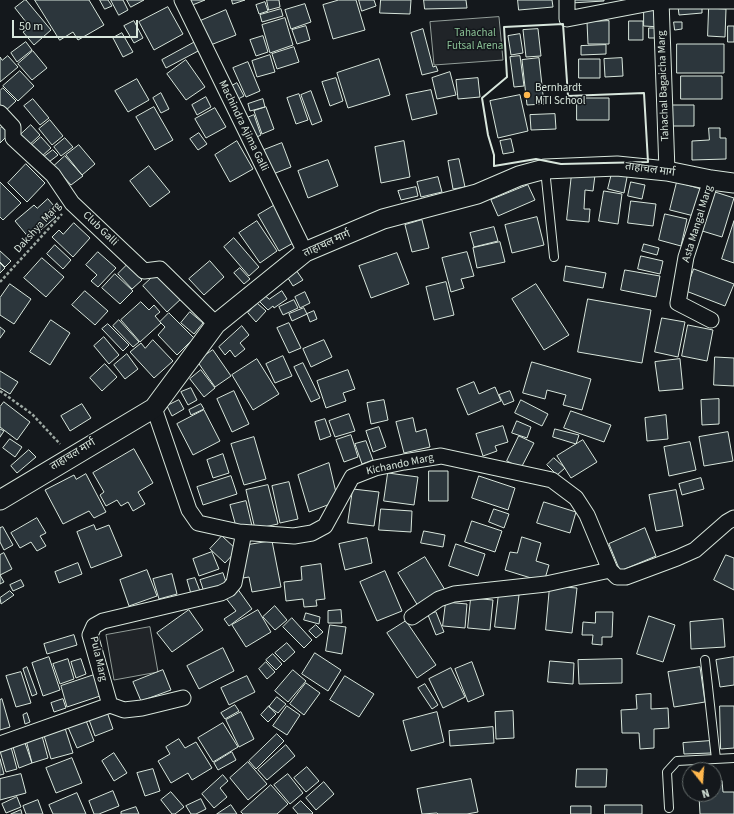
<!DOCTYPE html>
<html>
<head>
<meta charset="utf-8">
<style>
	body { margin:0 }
	#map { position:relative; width:734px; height:814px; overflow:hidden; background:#14181c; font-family:"Source Sans 3",sans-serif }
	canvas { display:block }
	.north { position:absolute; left:682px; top:762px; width:40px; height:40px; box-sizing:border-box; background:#14181c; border:1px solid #626a69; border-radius:50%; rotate:163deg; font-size:11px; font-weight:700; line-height:16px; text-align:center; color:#d8e6dc }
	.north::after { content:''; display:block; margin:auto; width:14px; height:18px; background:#ffb74d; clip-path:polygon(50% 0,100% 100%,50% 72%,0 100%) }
	.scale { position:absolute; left:12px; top:20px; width:126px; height:18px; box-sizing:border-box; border:2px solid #d8e6dc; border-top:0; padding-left:5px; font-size:12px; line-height:14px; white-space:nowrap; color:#d8e6dc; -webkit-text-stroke:3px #14181c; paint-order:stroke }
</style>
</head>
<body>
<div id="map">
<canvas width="734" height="814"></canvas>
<div class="north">N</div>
<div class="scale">50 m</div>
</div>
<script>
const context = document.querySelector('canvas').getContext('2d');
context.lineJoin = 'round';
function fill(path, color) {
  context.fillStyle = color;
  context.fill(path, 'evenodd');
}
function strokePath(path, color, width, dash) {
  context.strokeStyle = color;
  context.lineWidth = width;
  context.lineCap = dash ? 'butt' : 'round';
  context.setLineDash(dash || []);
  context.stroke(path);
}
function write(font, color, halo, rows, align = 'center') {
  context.font = font + ' "Source Sans 3","Noto Sans Devanagari",sans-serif';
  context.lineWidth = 3;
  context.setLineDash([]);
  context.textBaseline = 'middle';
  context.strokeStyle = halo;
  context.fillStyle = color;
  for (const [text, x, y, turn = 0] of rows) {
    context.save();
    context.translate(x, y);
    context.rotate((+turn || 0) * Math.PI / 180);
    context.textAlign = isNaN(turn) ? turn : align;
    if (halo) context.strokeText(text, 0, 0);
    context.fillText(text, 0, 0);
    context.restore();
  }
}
const green = new Path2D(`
	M499 17 503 60 434 65 430 22Z
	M150 627 158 672 114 680 106 635Z`);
const building = new Path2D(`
	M25 0H26L51 30 34 45 23 32 30 27 15 8Z
	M35 0H89L104 25 78 40 73 32 60 40Z
	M100 0H108L112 6 105 9Z
	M111 0H123L128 10 119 15Z
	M127 0H144L131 7Z
	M188 0H205L190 6Z
	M232 0H245L233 4Z
	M267 0H279L280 7 269 10Z
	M339 0H356L365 30 333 39 323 5Z
	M359 0H374L376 6 362 11Z
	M381 0H411L410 14 380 13Z
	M424 0H466L467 8 425 9Z
	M518 0H552L553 7 519 10Z
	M570 0H604V1L571 3Z
	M265 2 268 11 259 14 256 5Z
	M305 4 311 22 291 29 285 10Z
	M702 4V13L679 15 678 6Z
	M168 7 183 34 154 50 139 22Z
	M644 7H661L660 27 644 26Z
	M709 8 726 9 725 37 708 36Z
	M281 9 283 16 262 22 260 15Z
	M226 10 236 35 208 46 198 22Z
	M285 18 293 45 270 53 262 25Z
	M134 21 143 38 134 43 124 26Z
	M609 21V44H588L587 22Z
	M629 21H643V40H629Z
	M674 22H682V29L675 30Z
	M306 26 310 40 297 44 292 30Z
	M728 26H734V42H728Z
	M649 28H662L661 38H649Z
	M423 29 433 67 436 66 438 71 422 75 411 33Z
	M538 29 541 56 526 57 523 30Z
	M122 33 133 52 123 57 113 38Z
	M520 34 523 53 511 55 508 36Z
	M263 36 268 52 256 56 250 40Z
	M26 42 32 50 17 62 11 53Z
	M195 42 200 50 166 68 162 60Z
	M677 44H724V73H677Z
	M606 45V54L581 55V46Z
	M294 47 299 62 277 69 272 54Z
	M33 51 47 68 32 80 18 64Z
	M270 55 275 72 257 77 252 61Z
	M8 56 18 67 0 82V57L2 60Z
	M520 56 524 86 514 87 510 57Z
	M539 58 544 104 527 105 522 60Z
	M622 58 623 76 605 77 604 59Z
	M379 59 390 95 348 108 337 73Z
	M579 59H600V78H579Z
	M186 60 205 87 186 100 167 74Z
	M248 62 260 91 246 97 233 68Z
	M20 71 34 86 18 101 3 86Z
	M450 72 456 95 437 99 432 78Z
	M681 76H722V99H681Z
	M336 78 343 101 330 106 322 82Z
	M478 78 480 97 458 99 456 80Z
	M137 79 149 100 128 112 115 91Z
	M237 83 244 96 236 100 230 87Z
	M3 88 16 101 3 113 0 110V91Z
	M431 90 437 114 412 120 406 95Z
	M311 91 322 121 312 125 301 95Z
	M161 93 169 109 161 113 153 98Z
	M299 94 308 120 296 124 287 98Z
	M520 95 528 131 498 138 490 101Z
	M206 97 211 107 197 115 192 105Z
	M577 98H609V120H577Z
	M33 99 49 118 40 125 24 106Z
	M263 99 265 107 250 111 248 104Z
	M671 105H694V126H670Z
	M154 107 173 140 155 150 136 117Z
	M266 107 274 129 262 134 254 111Z
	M215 108 226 127 206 138 195 119Z
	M555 114 556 129 531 130 530 115Z
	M254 115 261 135 255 138 247 118Z
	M50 120 63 136 52 145 39 129Z
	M31 125 40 135 26 148 17 138Z
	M2 127 9 134 0 143V129Z
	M709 128H720V138H726V159L692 160V141L709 140Z
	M199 133 207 144 198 150 190 139Z
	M41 137 51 148 41 157 31 146Z
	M65 138 73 147 61 156 54 147Z
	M511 139 514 152 503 154 500 141Z
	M237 141 253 169 230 182 215 155Z
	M404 141 410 177 381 183 375 147Z
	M282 143 291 167 273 174 264 150Z
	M79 145 95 164 82 175 66 155Z
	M53 150 58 155 45 165 41 159Z
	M65 156 83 176 71 185 54 166Z
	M459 159 465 187 453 189 448 161Z
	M328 160 338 186 308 198 298 171Z
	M26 164 45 183 27 202 8 183Z
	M149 166 170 192 150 207 130 181Z
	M613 169 628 172 624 193 608 189Z
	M572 173 595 175 593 191 585 190 584 209H590L589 222 567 220Z
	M438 177 442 192 421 197 417 182Z
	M0 182 21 203 3 220 0 217Z
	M631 182 645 185 642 199 628 196Z
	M677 182 701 189 694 216 670 210Z
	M528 185 535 200 498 216 491 200Z
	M416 187 418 196 401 200 398 191Z
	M604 191 622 194 618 224 599 221Z
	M712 191 734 198 722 237 699 230Z
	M48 199 54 206 49 210 56 217 30 239 15 221 34 205 37 208Z
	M631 201 656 204 653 226 628 223Z
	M275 205 295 242 279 251 258 215Z
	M665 214 687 219 681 246 659 240Z
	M537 217 544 245 512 253 505 225Z
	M422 220 429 248 412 252 405 225Z
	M257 221 277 251 260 263 239 233Z
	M734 221V263L722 259Z
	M74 223 90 238 73 257 52 237 59 230 63 234Z
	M494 227 498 241 474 247 470 233Z
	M234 238 259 267 249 276 224 247Z
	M500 242 505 262 477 268 473 248Z
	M644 244 659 248 657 255 642 251Z
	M55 245 71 260 63 269 47 254Z
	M0 251 11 261 5 267 0 262Z
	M98 252 116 268 98 287 91 281 97 275 86 265Z
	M467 252 474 276 461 279 464 288 451 292 442 258Z
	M397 253 409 284 371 298 359 266Z
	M641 256 663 261 660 274 638 269Z
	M42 258 64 277 46 297 24 278Z
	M210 261 224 277 204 295 189 279Z
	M0 263 5 268 0 273Z
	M127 265 142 280 132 289 118 274Z
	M566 266 606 273 603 288 564 281Z
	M240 268 250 279 244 284 234 273Z
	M694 269 734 284 725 306 686 291Z
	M296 270 303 280 293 286 286 275Z
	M625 270 660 276 656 297 621 290Z
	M159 271 183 297 167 312 143 286Z
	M115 274 133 291 120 304 102 288Z
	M446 282 454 315 434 320 426 287Z
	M10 284 31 299 14 324 0 315V298Z
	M536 284 569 335 544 350 512 299Z
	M85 291 108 311 95 325 72 305Z
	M282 291 287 299 274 308 273 306 268 310 258 300 264 295 269 299Z
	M305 292 310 303 300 308 295 297Z
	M588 299 651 310 642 363 578 352Z
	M294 300 298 308 283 315 279 307Z
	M141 302 149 310 154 305 160 312 155 316 161 323 140 342 121 320Z
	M257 303 266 311 256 322 248 313Z
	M304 308 307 314 292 321 289 314Z
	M314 311 317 319 310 322 307 314Z
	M190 312 203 323 194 334 181 323Z
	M169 313 194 338 177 355 158 335 165 327 160 322Z
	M662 318 685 322 678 357 655 352Z
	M51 320 70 333 50 365 30 352Z
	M119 320 139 342 133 347 113 326Z
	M289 323 301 348 289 353 277 328Z
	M108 324 129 345 123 351 102 329Z
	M688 325 713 330 707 361 682 356Z
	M242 326 249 335 240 343 245 349 235 357 230 350 225 355 219 347Z
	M0 327 5 331 0 338Z
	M104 337 119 355 109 364 94 346Z
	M153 340 173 361 154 378 130 352 141 343 145 348Z
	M324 340 332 357 311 367 303 349Z
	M213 350 231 376 215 387 197 361Z
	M127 354 138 369 125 379 114 365Z
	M283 356 292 376 275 383 266 364Z
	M715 357 734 358V386L714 385Z
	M257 359 279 394 253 410 232 375Z
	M680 359 683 389 659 391 655 362Z
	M532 362 591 379 582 410 563 405 566 395 547 390 545 399 523 393Z
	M303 363 320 398 311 402 294 367Z
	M105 364 117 377 102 391 90 378Z
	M201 370 215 388 204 397 190 379Z
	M348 370 355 389 343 393 346 401 326 408 317 381Z
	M0 371 18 382 10 394 0 388Z
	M474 382 479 394 495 387 501 401 468 415 457 389Z
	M191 388 197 400 188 405 181 392Z
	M234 391 249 424 232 432 217 399Z
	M510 391 514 401 504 405 499 395Z
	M719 399V424L702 425 701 400Z
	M179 400 184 409 172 416 167 406Z
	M384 400 388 420 371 424 367 403Z
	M521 400 548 414 542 426 515 413Z
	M4 402 30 422 17 440 0 427V407Z
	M82 404 91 418 70 431 61 416Z
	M201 404 204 409 191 415 189 410Z
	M204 410 220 441 193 455 177 424Z
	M571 411 611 425 604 442 564 428Z
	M349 414 355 431 335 437 329 421Z
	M666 415 668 439 647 441 645 418Z
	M413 418 416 432 426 429 430 447 404 453 396 422Z
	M325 419 331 436 320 440 315 422Z
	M517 421 531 427 527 438 512 433Z
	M503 426 508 442 495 446 497 451 483 456 476 434Z
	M379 427 386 447 373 452 366 431Z
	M0 429 4 431 0 437Z
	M555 429 579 435 576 444 553 437Z
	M728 432 733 461 704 466 699 437Z
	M351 435 358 457 344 462 336 440Z
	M519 436 534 443 521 468 507 461Z
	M254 437 266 479 244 485 231 444Z
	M10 439 22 447 15 457 3 448Z
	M583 440 597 462 571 478 557 456Z
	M366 441 373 460 362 464 355 444Z
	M690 442 696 470 669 476 664 447Z
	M134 449 153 483 138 492 145 504 133 511 128 502 121 506 117 500 106 506 100 495 104 492 93 473Z
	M29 450 36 457 17 473 11 466Z
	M223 454 229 473 213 478 207 460Z
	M554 458 565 468 557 475 547 465Z
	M329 463 338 501 309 512 298 475Z
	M429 471H448V501H429Z
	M388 473 418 477 414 505 384 501Z
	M86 474 106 512 94 518 89 511 63 524 45 490 74 475 76 479Z
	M231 476 237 494 203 505 197 487Z
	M479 476 515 488 508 510 472 498Z
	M701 478 704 489 682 495 679 484Z
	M289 482 298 519 280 523 272 486Z
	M268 485 278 524 255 529 246 490Z
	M353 489 379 492 374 526 348 523Z
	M676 490 683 526 656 531 649 495Z
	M246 501 252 526 237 530 230 505Z
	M544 502 576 512 570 533 537 523Z
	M381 509 412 511 411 532 379 530Z
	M494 509 509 514 504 528 489 522Z
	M37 518 46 533 40 536 46 546 37 551 31 542 20 548 11 533Z
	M472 521 502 531 495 552 465 542Z
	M94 525 96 530 109 525 122 556 91 568 77 532Z
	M3 527 13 545 4 550 0 542V528Z
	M645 528 656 556 620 571 609 544Z
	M424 531 445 535 443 547 421 543Z
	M222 536 237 550 225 563 210 549Z
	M522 537 541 543 536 561 549 565 544 582 505 570 510 552 517 553Z
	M367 538 372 563 345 570 339 544Z
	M272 541 281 587 252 592 249 577 243 578 240 563 242 546Z
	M456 544 485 554 478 576 449 566Z
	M212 552 219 569 199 576 193 559Z
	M4 553 12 569 0 575 4 582 0 584V555Z
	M726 555 734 558V590L714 580Z
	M425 557 445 590 418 606 398 573Z
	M78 563 82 574 59 583 55 572Z
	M321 564 325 599 316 600 317 606 304 607 303 599 286 601 284 582 302 580 301 567Z
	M147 570 157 596 129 606 120 580Z
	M385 571 402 611 377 621 360 582Z
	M223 573 227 585 204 592 200 580Z
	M172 574 177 594 159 599 153 579Z
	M195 578 200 591 191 594 187 580Z
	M21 580 24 586 13 591 10 585Z
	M550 586 577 588 572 633 546 630Z
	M237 588 252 609 229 626 224 619 236 611 225 597Z
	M10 591 14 595 1 604 0 598Z
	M499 593 519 595 515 629 495 627Z
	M471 598 493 600 490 630 468 628Z
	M446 602 467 604 465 628 443 626Z
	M275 606 287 620 275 630 263 617Z
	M189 610 203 630 172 652 157 633Z
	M258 610 271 632 246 647 232 625Z
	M341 610 342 623H328V611Z
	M436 612 444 632 436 635 428 615Z
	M596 612H613L612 637H602V645L592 644 593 635H582L583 622 595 623Z
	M306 613 320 617 319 624 304 620Z
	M649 616 675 625 663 662 637 654Z
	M292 618 312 640 304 648 283 627Z
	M723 619 725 647 691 649 690 622Z
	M406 621 436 665 417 678 387 633Z
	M316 625 323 632 316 638 309 631Z
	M330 625 346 627 342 654 326 651Z
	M74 635 77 645 47 654 44 644Z
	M287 643 295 652 284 662 275 653Z
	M223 648 234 671 199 689 187 666Z
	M315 653 341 670 328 691 302 674Z
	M273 654 282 664 276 670 266 660Z
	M49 657 60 690 43 696 32 663Z
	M734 657V685L720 687 716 660Z
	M68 659 74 679 60 684 53 664Z
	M81 659 86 674 76 678 71 662Z
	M622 659V683L579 684 578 660Z
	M550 661 574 663 573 684 548 682Z
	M266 662 275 672 267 679 259 669Z
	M472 662 484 695 468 702 455 669Z
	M27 667 37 694 32 696 23 669Z
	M700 667 705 702 674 707 668 672Z
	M451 668 465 697 443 708 429 679Z
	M163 670 171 690 141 701 133 682Z
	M293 670 306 681 288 702 275 691Z
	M21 672 31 703 16 707 6 676Z
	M94 675 100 696 67 707 61 686Z
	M247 676 255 692 229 705 221 688Z
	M345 676 374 694 359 717 330 700Z
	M306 683 320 693 304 715 290 704Z
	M425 684 438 705 432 709 418 688Z
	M651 694V709L668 708 669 728 654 729V748L640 749 639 733H622L621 710 637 709 636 695Z
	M277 697 286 704 278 713 269 707Z
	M2 699 10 727 0 730V700Z
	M63 699 66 708 54 712 51 703Z
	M235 705 239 711 225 719 221 713Z
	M269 706 276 714 268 722 261 715Z
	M287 706 300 715 287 735 273 726Z
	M720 706H734V748L721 749Z
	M106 709 113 729 95 736 88 717Z
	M513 711 514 738 496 739 495 712Z
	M241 712 254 739 239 747 226 720Z
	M437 712 444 742 411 751 403 721Z
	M27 713 30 722 25 724 23 715Z
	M85 718 94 741 77 748 67 725Z
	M223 723 238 747 213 762 198 738Z
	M64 725 73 753 51 759 43 732Z
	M493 727 494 743 450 746 449 731Z
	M277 734 284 741 256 769 249 761Z
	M42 736 48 758 32 763 26 740Z
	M179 739 185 748 196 742 212 768 192 780 188 773 171 783 158 761 170 754 166 747Z
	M710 741 711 753 684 754 683 743Z
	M25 743 32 763 19 768 13 747Z
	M286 745 295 756 267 780 258 770Z
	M11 747 17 769 6 772 0 751Z
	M232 752 236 760 218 770 214 763Z
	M114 753 127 773 114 781 102 761Z
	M72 758 82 783 56 793 46 768Z
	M0 759 4 774 0 775Z
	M248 762 267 784 248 800 230 778Z
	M307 767 319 781 306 792 294 778Z
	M153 769 160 791 145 796 137 773Z
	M577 769H607L606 787H576Z
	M21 774 26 793 0 800V779Z
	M288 774 303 793 290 804 274 785Z
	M223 775 228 781 220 788 227 797 214 808 202 794Z
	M471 779 478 812 467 814H438L437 813 422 814 417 789Z
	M722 781 723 792H734V814H700L699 796H710L709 794H714V782Z
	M324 782 334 794 316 810 306 798Z
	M271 785 288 804 277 814H243L241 812Z
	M113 791 119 806 99 814H94L89 801Z
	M171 792 184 807 175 814H172L161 800Z
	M77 793 86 814H53L49 805Z
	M17 797 21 807 6 813 2 804Z
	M201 799 206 809 196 814H191L186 806Z
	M38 800 43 814H26L23 806Z
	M301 801 313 813 312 814H298L293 808Z
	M231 805 237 814H217Z
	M605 805H642V814H605Z
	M571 806H591V814H571Z
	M136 807 139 814H121V812Z
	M21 810 22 814H11Z`);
const path = new Path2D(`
	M0 282 62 214
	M0 391 32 414 60 444`);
const service = new Path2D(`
	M545 169 554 257
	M705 660 716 759
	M669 808 667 772 677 761 734 758`);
const minor = new Path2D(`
	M182 0 305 252
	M567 0V19L661 1H734
	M661 0 667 171
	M0 113 13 127V138L53 175 72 203 144 271 160 269 216 324
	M711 320 678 303 686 257 711 180
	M154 408 189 510 198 523 239 532 294 536 312 533 325 526 352 477 375 468 404 462 441 456 552 480 576 498 587 515 610 570 617 577H626L677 558 695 550 727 522 734 518
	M412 617 439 599 454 594 546 584 610 570
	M110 705 124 710 142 708 183 698
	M0 744 110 705 90 635 94 626 103 621 221 593 229 589 234 583 243 537 239 532`);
const tertiary = new Path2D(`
	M0 500 154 408 216 324 305 252 383 219 477 194 519 176 545 169 617 166 667 171 711 180 734 183`);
const wall = new Path2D(`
	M563 24 568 96 644 93 648 162 561 164 536 159 494 166V155L488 135 482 98 507 77 504 27Z`);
const markers = [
	[527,95,4,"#ffb74d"]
];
const parkNames = [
	["Tahachal",475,34],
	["Futsal Arena",475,47]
];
const streetNames = [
	["Tahachal Bagaicha Marg",664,86,-92],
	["Machindra Ajima Galli",243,126,64],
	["ताहाचल मार्ग",650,170,8],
	["Asta Mangal Marg",698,224,-73],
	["Dakshya Marg",38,228,-48],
	["Club Galli",100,229,44],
	["ताहाचल मार्ग",327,244,-24],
	["ताहाचल मार्ग",73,455,-31],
	["Kichando Marg",400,465,-12],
	["Pula Marg",98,659,77]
];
const poiNames = [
	["Bernhardt",535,89],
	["MTI School",535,102]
];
fill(green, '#202428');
strokePath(green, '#939e99', 1);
fill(building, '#2c363c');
strokePath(building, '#d8e6dc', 1);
strokePath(service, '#d8e6dc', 10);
strokePath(minor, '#d8e6dc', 17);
strokePath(tertiary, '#d8e6dc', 21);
strokePath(path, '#9da8a2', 2.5, [3, 2]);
strokePath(service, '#14181c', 8);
strokePath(minor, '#14181c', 15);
strokePath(tertiary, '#14181c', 19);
strokePath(wall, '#d8e6dc', 2);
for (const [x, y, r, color] of markers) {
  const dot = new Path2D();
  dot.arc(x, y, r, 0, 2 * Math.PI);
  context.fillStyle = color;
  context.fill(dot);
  strokePath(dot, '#14181c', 1.5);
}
write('11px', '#8ac095', '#14181c', parkNames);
write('11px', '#d8e6dc', '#14181c', streetNames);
write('11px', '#d8e6dc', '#14181c', poiNames, 'left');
</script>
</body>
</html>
